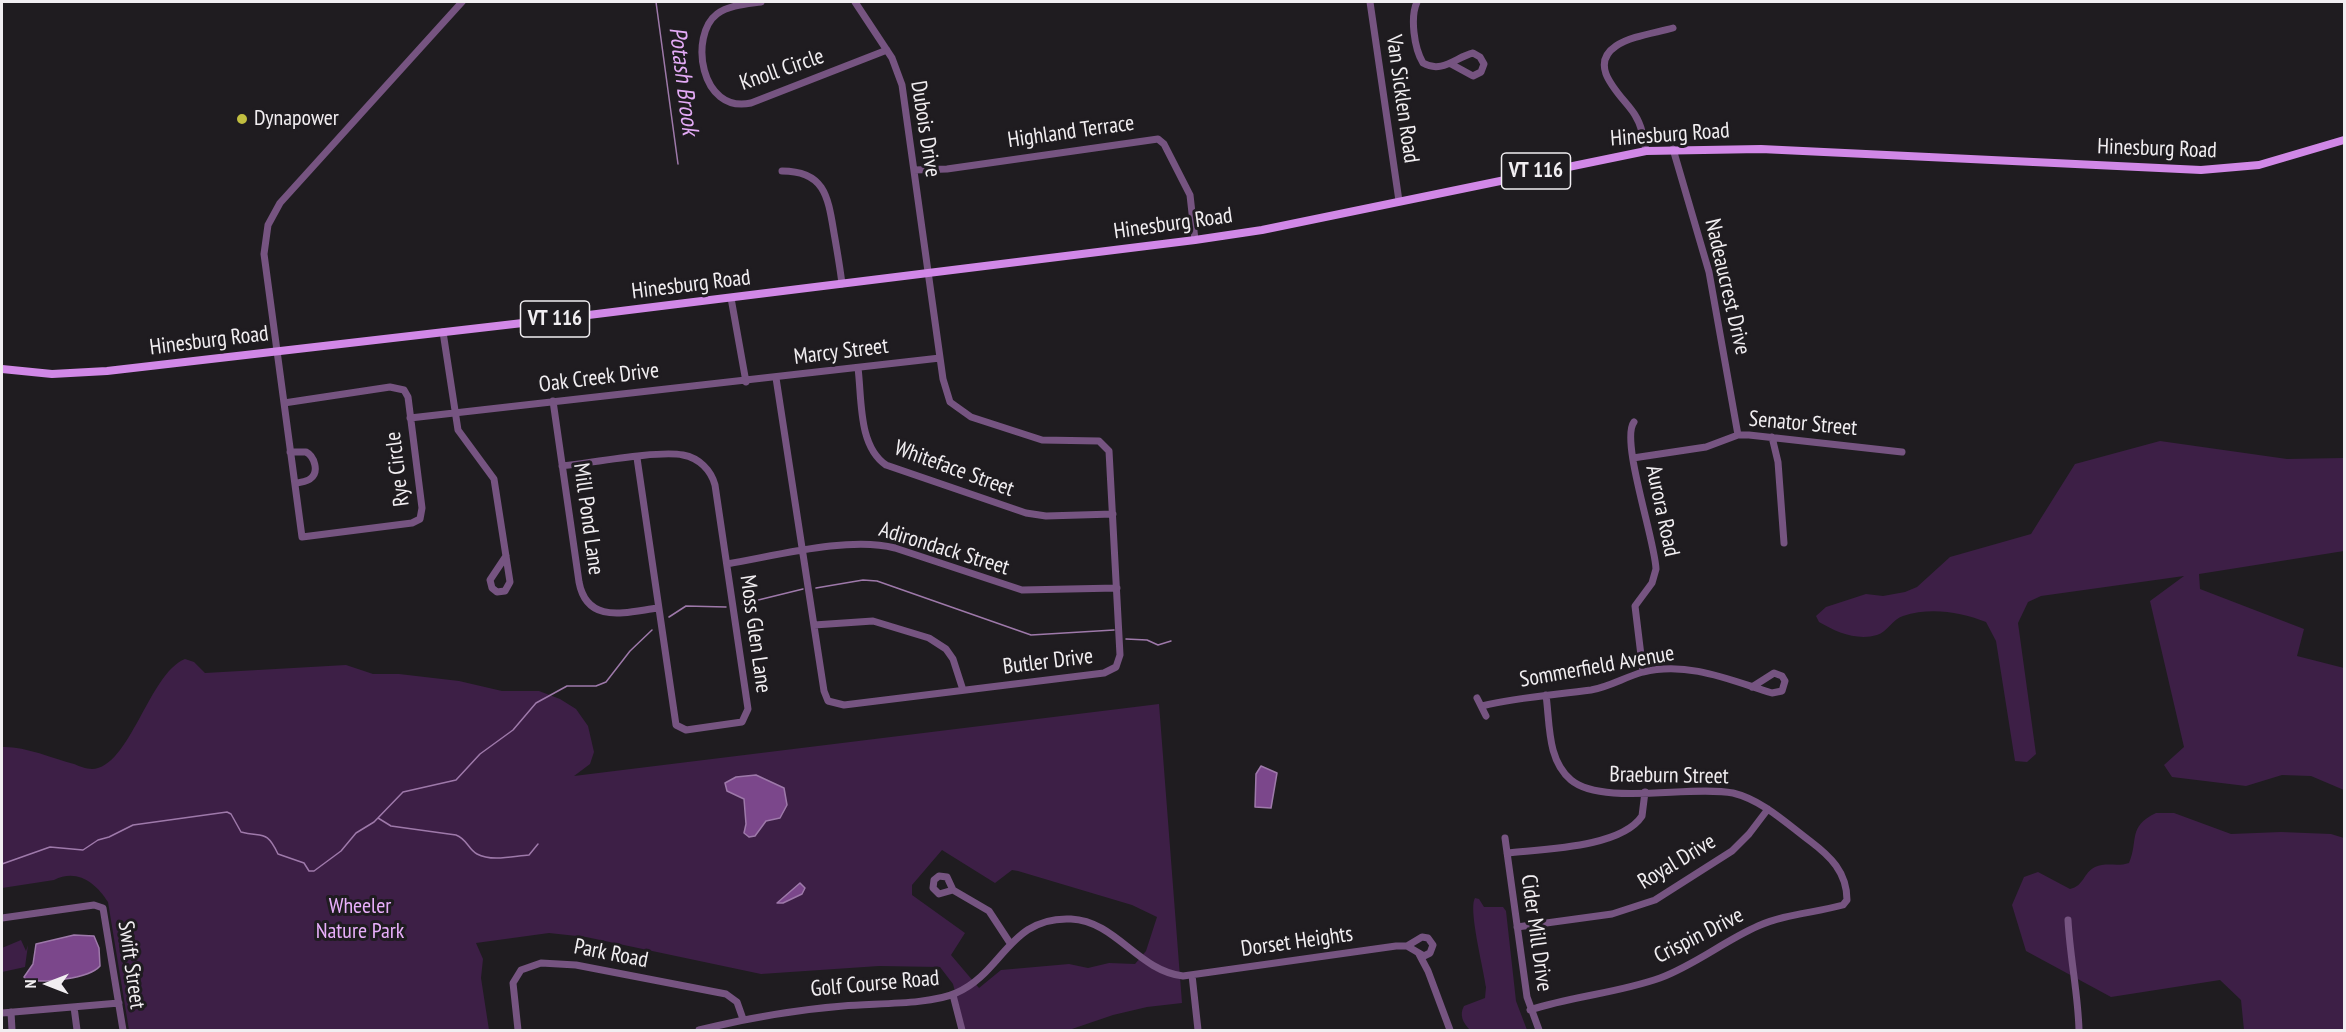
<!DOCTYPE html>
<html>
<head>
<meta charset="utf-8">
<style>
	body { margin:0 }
	#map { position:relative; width:2346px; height:1032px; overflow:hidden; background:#1f1c20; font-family:"PT Sans Narrow",sans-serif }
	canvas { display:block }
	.frame { position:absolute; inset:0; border:3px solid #f1eef1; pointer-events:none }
	.north { position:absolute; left:18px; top:954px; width:60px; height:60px; -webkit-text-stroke:4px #1f1c20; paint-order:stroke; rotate:270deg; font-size:16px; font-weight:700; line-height:24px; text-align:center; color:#f1eef1 }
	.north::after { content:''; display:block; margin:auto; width:21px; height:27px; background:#f1eef1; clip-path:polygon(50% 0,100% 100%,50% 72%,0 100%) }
</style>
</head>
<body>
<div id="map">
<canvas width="2346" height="1032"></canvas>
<div class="frame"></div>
<div class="north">N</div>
</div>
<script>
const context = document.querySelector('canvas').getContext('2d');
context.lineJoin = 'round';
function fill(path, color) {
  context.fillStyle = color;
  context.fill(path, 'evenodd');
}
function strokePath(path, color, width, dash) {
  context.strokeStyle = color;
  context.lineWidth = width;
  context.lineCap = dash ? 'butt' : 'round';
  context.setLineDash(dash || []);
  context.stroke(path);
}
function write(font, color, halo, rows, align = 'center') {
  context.font = font + ' "PT Sans Narrow",sans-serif';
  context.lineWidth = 6;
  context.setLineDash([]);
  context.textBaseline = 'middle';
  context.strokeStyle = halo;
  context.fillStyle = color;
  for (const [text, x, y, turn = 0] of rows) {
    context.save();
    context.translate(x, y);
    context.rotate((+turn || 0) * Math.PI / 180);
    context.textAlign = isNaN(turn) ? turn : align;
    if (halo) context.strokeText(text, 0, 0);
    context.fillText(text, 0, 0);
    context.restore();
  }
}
const green = new Path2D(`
	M2160 441 2287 459 2344 458V551L2199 574 2200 589 2304 629 2297 656 2344 668V790L2311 776 2282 775 2246 786 2172 777 2164 765 2184 747 2150 601 2184 576 2041 596 2028 602 2018 623 2036 754 2027 762 2015 761 1996 641 1986 622C1960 612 1931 607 1903 616 1893 619 1887 632 1877 635 1857 641 1836 632 1819 622L1816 616 1826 607 1866 594 1883 596 1905 592 1917 587 1950 557 2031 534 2075 464Z
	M185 659 194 662 205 673 346 665 373 674H399L459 681 502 691H539L560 699 576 709 588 726 594 752 590 764 574 776 1159 704 1182 1003 1147 1007 1113 1015 1069 1030H965L953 984 940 967 879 966 761 974 586 937 549 933 476 943 483 959 481 978 489 1030H129L108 902C96 883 77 868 54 880L2 888V747C24 746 52 758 74 764 79 766 86 769 92 769 130 768 149 673 185 659ZM942 850 995 883 1012 870 1018 871 1132 905 1157 917 1146 951 1135 964 1109 963 1088 968 1069 964 1001 970 979 988 951 955 965 933 912 895V885Z
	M2156 813H2174L2231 834 2281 832 2331 834 2344 838V1030H2244L2241 1000 2220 980 2111 997 2026 951 2012 905 2024 877 2038 872 2070 889C2084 886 2083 873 2095 867 2106 862 2118 867 2129 863 2139 840 2127 827 2156 813Z
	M1475 898 1479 899 1484 907H1503L1506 911 1516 1001 1527 1030H1470C1463 1023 1459 1015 1464 1006L1485 998 1486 987C1484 970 1468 909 1475 898Z
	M21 940 26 951 28 945 25 967 2 972V948Z`);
const water = new Path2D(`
	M1261 766 1277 773 1271 808 1255 807 1256 774Z
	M756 775 784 788 787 805 780 818 766 821 755 836 749 837 744 833 746 824 744 799 727 791 725 783 736 777Z
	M800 883 805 888 802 894 783 903H777Z
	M74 935 94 936 99 948 100 966C89 979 43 983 26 980L24 977 33 964 36 944Z`);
const stream = new Path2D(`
	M656 2 678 164
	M816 588 863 580 877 581 1031 635 1114 630
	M742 604 803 589
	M669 617 686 606 726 607
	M1126 639 1147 640 1158 645 1171 641
	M378 818 391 826 456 835C467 839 468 849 477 854 492 862 514 856 529 855L538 844
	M2 864 50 847 83 850 98 840 109 837 133 825 227 812 231 814 241 832C263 838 266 829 278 854L304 863 309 871H314L341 851 356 833 374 822 403 792 456 780 480 754 513 730 536 703 567 686H596L606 682 630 651 652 630`);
const minor = new Path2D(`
	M761 2C747 4 729 5 717 14 689 35 700 114 751 103L887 50
	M1370 2 1399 201
	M1417 2C1410 17 1414 48 1423 63 1442 74 1456 57 1473 53L1480 57 1484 64 1481 72 1473 76 1451 64
	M1673 149 1709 272 1738 435
	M1646 151C1644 139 1642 126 1635 115 1624 97 1585 67 1616 46 1631 36 1655 33 1673 28
	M914 170 947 169 1158 139 1164 144 1190 195 1195 240
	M782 171C825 171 828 197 834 233 837 250 840 267 842 284
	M731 298 746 382
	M443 332 458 430 494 479 510 582 505 591 497 592 492 588 490 580 506 556
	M858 368C862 399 858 446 886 465L1026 513 1046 516 1113 514
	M776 378 824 691 828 701 844 705 1104 673 1116 667 1120 655 1109 451 1099 441 1042 440 971 417 950 402 943 379 902 85 892 58 855 2
	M553 401 579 582C587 625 626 612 658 608
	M284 403 390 387 404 390 408 397 422 508 420 519 412 523 302 537 264 254 268 225 280 203 462 2
	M410 418 940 358
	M1634 422C1620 440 1655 540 1656 569L1652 583 1635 606 1643 672
	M1772 437 1778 462 1784 543
	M290 452H306C314 456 320 472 310 479 306 482 299 482 295 484
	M1633 458 1706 447 1738 435H1749L1902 452
	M562 466C590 463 659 450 683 455 699 458 711 470 715 485L748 709 742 722 686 730 676 725 637 458
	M727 564C775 556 849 536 895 548L1022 590 1117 588
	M814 625 873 621 929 638 946 649 953 659 963 690
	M1477 698 1486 716
	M1482 706C1518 697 1555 695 1591 690 1609 687 1625 677 1643 672 1688 661 1730 680 1772 693L1782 691 1785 681 1782 676 1774 673 1752 687
	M1505 838 1527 997 1539 1030
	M1507 853C1542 849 1621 848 1642 816L1645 792
	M953 890 939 894 933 888 934 880 939 876 947 877 953 890 989 911 1010 943
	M2 918 94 905 103 908 123 1030
	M2068 920C2070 958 2078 993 2079 1030
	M1517 927 1612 914 1655 900 1732 851 1749 834 1768 809
	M1419 954 1428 971 1450 1030
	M1192 975 1198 1030
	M953 995 962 1030
	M74 1007 77 1030
	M1530 1010C1573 996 1618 993 1660 978 1695 965 1724 941 1758 926 1785 914 1814 913 1843 905L1847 900C1847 872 1830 856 1810 841 1786 823 1762 800 1733 793 1691 785 1602 806 1571 780 1547 760 1550 724 1546 695
	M11 1012 12 1030
	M2 1013 119 1003
	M518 1030 513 983 521 970 541 963 576 965 726 994 737 1002 743 1019
	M699 1030C748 1018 794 1010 843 1006 874 1003 930 1005 956 993 1003 973 1009 916 1071 919 1116 921 1138 971 1183 976L1396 946H1407L1424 956 1430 953 1433 945 1428 938 1422 937 1407 946`);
const major = new Path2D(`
	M2 369 52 374 107 371 540 321 1195 240 1262 230 1646 151 1761 149 2201 170 2259 165 2344 140`);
const markers = [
	[242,119,6,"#c1be40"]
];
const shields = [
	[1536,171,69],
	[555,319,69]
];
const shieldNames = [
	["VT 116",1536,171],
	["VT 116",555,319]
];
const streetNames = [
	["Knoll Circle",782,70,-19],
	["Van Sicklen Road",1402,99,82],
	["Dubois Drive",925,129,81],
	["Highland Terrace",1071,132,-8],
	["Hinesburg Road",1670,135,-4],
	["Hinesburg Road",2157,149,2],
	["Hinesburg Road",1173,224,-8],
	["Hinesburg Road",691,285,-7],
	["Nadeaucrest Drive",1727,287,77],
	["Hinesburg Road",209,341,-7],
	["Marcy Street",841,352,-7],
	["Oak Creek Drive",599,378,-7],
	["Senator Street",1803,424,5],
	["Rye Circle",398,469,-97],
	["Whiteface Street",954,469,20],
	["Aurora Road",1662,511,78],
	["Mill Pond Lane",588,519,82],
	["Adirondack Street",944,549,17],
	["Moss Glen Lane",755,634,82],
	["Butler Drive",1048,662,-7],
	["Sommerfield Avenue",1597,667,-10],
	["Braeburn Street",1669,776,1],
	["Royal Drive",1677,862,-31],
	["Cider Mill Drive",1536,933,82],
	["Crispin Drive",1699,936,-27],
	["Dorset Heights",1297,942,-8],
	["Park Road",611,954,11],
	["Swift Street",131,965,82],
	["Golf Course Road",875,984,-5]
];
const poiNames = [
	["Dynapower",254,119]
];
const parkNames = [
	["Wheeler",360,907],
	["Nature Park",360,932]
];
const waterNames = [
	["Potash Brook",683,81,83]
];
fill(green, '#3d1f46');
fill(water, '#7b478b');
strokePath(water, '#9e79aa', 1.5);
strokePath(stream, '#9e79aa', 1.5);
strokePath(minor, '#765481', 7);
strokePath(major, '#d188e7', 8);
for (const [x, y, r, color] of markers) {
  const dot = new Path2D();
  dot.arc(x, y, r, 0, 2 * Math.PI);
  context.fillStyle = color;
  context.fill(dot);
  strokePath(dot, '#1f1c20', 2);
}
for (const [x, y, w] of shields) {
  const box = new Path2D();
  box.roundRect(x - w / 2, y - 18, w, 36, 4.5);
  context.fillStyle = '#1f1c20';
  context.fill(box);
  strokePath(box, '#f1eef1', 1.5);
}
write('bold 21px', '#f1eef1', null, shieldNames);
write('22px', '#f1eef1', '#1f1c20', streetNames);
write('22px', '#f1eef1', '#1f1c20', poiNames, 'left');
write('22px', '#e8affa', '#1f1c20', parkNames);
write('italic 24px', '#e3aaf5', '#1f1c20', waterNames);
</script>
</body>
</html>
